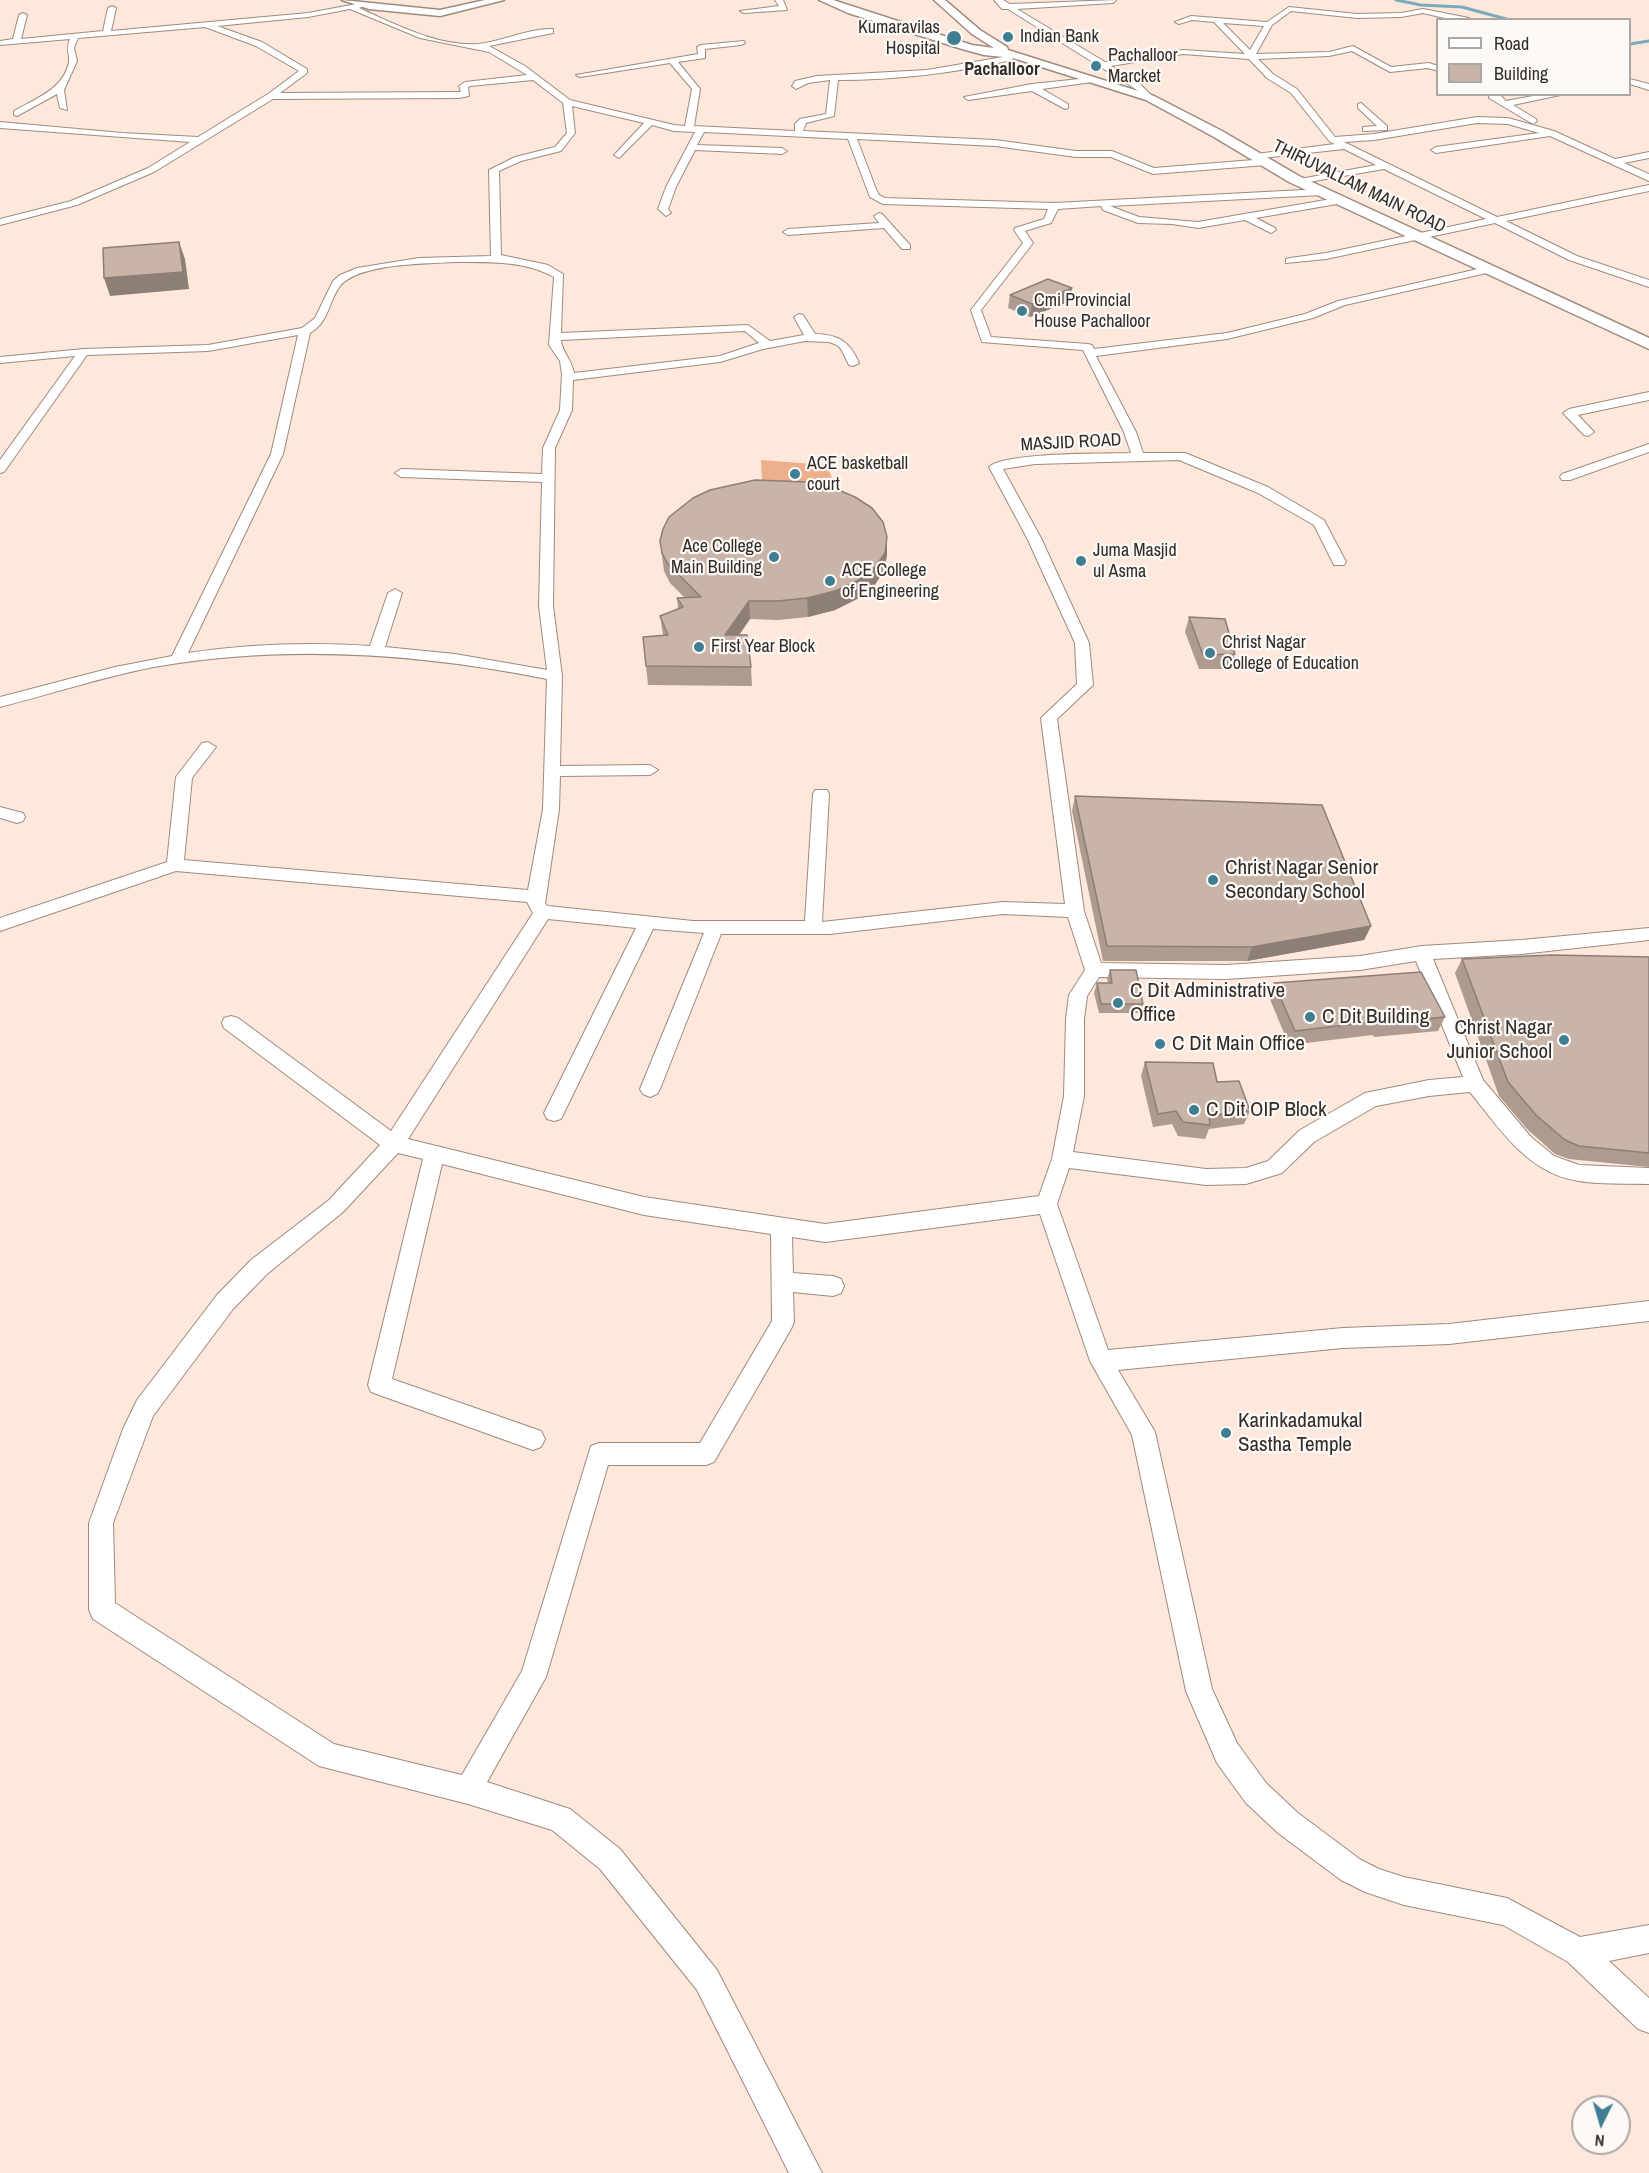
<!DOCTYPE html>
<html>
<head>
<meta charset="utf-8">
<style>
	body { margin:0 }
	#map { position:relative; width:1649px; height:2173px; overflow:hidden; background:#fee8db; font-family:"Archivo Narrow",sans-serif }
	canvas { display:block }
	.legend { position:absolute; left:1436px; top:18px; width:195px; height:78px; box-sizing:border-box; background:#fdf9f6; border:2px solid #ada7a3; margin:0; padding:8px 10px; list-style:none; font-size:18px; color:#342c27 }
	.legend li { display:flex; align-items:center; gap:12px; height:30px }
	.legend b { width:30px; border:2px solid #ada7a3 }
	.north { position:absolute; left:1571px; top:2095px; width:60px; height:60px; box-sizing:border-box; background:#fdf9f6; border:2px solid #ada7a3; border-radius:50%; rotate:185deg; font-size:16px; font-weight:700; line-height:24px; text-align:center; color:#342c27 }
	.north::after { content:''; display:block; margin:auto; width:21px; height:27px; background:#3f7e92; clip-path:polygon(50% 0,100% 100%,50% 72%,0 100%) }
</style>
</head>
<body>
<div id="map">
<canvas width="1649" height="2173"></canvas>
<ul class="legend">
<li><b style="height:8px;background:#fff"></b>Road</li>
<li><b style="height:16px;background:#c9b4a8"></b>Building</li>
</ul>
<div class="north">N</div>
</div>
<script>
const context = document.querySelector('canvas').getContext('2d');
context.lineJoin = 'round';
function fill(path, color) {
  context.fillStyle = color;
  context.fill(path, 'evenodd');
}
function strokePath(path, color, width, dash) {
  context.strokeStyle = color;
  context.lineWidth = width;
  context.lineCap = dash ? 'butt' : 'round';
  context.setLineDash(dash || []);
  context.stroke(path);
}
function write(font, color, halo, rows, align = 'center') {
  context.font = font + ' "Archivo Narrow",sans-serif';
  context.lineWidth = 4.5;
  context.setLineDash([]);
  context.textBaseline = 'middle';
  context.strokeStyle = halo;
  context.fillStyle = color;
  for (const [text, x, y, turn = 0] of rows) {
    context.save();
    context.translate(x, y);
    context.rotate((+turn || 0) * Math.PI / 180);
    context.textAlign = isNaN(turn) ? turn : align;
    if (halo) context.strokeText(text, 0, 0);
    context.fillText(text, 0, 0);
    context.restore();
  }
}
const green = new Path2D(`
	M761 460 827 465 834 484 762 481Z`);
const stream = new Path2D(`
	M1396 0 1421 5 1462 7 1510 20
	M1630 44 1649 41`);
const street = new Path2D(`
	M775 0H783L787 10 744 13 740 11 779 6Z
	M994 0H1003L1010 4 1116 0 1113 3 1017 9 1105 62 1183 50 1245 54 1214 22 1192 20 1179 24 1175 22 1191 16 1267 22 1289 7 1357 14 1401 13 1423 9 1469 18 1453 20 1423 13 1401 17 1357 18 1291 11 1272 25 1256 54 1329 52 1353 46 1391 67 1429 63 1438 66V71L1428 68 1390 72 1352 51 1329 56 1258 59 1273 74 1297 89 1335 137 1374 134 1477 117 1508 118 1554 131 1615 159 1649 152V158L1624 163 1649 174V181L1550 136 1436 153 1431 150 1436 147 1539 133 1508 124 1477 123 1374 140 1344 142 1497 217 1649 185V191L1506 221 1577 256 1649 280V287L1569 260 1495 223 1326 259 1286 263V259L1290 258 1326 253 1486 219 1384 169 1297 184 1295 182 1300 179 1376 165 1344 149 1253 159 1251 157 1256 154 1335 144 1330 142 1291 93 1267 78 1249 59 1183 54 1111 66 1140 84 1154 98 1150 101 1134 88 1008 9H1002ZM1223 23 1264 26 1250 50Z
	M362 3 366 5 359 8C395 24 438 47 479 44 503 41 529 28 553 29V33L489 46 525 66 570 100 674 125 685 126 692 89 670 63 580 77 576 75 698 54 697 47 701 45 744 41 745 43 741 45 705 49V58L678 62 700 89 694 126 795 131V124L800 119 826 114 830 80 808 83 796 89 792 86 795 81 817 76 927 70 1009 56 1013 58 1012 60C955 73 897 80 838 80L834 116 806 123 803 131 995 140 1076 151H1112L1154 168 1266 159 1271 162 1266 165 1153 174 1111 157H1076L995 146 857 139 876 189 879 195 885 198 1054 203 1322 189 1327 192 1322 195 1110 206 1139 217 1198 222 1337 198 1342 201 1337 204 1256 218 1275 228 1276 230 1271 233 1245 220 1198 228 1172 224 1138 223 1103 210 1101 206 1058 209 1051 223 1025 231 1033 243 981 310 991 337 1088 344 1092 345 1094 349 1227 333 1305 314 1338 301 1491 266 1496 269 1491 272 1345 305 1313 318 1227 339 1096 356 1136 432 1143 453H1185L1268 487 1324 520 1346 562 1344 565H1334L1314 525 1258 493 1179 460 1035 464 1003 469 1041 538 1089 643 1093 685 1057 719 1084 911 1101 963 1226 965 1360 956 1422 946 1521 940 1649 928V940L1521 954 1433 959 1483 1080 1531 1137 1554 1156 1579 1165 1649 1168V1184C1626 1183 1602 1185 1579 1181 1528 1174 1500 1129 1470 1092L1429 1096 1376 1106 1314 1142 1282 1173 1246 1184 1206 1185 1069 1168 1057 1204 1108 1350 1343 1328 1449 1324 1649 1301V1321L1449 1344 1343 1348 1118 1370 1155 1432 1212 1689 1237 1743 1266 1783 1298 1813 1361 1860 1379 1869 1404 1877 1507 1898 1580 1937 1649 1925V1953L1609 1961 1649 1998V2033L1638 2029 1568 1962 1503 1925 1404 1905 1365 1892 1341 1880 1278 1833 1246 1803 1217 1763 1186 1691 1132 1435 1090 1361 1040 1214 825 1242 792 1237 793 1273 833 1276 841 1279 844 1286 841 1293 833 1296 793 1292 794 1322 791 1329 714 1462 706 1465H608L546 1677 487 1782 570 1809 620 1849 717 1970 822 2173H789L697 1990 600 1869 552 1830 468 1804 319 1766 93 1619 89 1610V1523L123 1429 137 1400 217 1295 251 1260 329 1200 380 1145 224 1028 222 1023 224 1018 231 1016 238 1018 391 1131 533 913 527 902 176 871 0 931V918L167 862 176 777 202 743 208 742 216 747 192 778 184 860 528 890 543 809 547 679C417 653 286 644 154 667 102 677 51 694 0 707V697L115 667 172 656 271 454 298 335 208 351 87 355 4 472 0 473V460L75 356 0 363V357L84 349 208 345 302 328 315 318 333 281 340 275 357 268 419 258 491 256 489 170 515 157 555 147 567 133 563 103 533 80 470 86 468 87 469 96 459 98 273 99 154 172 77 205 0 225V219L71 201 148 168 190 142 0 128V122L122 133 198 137 268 94 299 71 256 46 205 27 78 38 74 48 77 61 64 90 67 110 60 108 57 94 17 116 14 115V111C35 99 64 89 69 62 70 52 65 51 70 39L0 45V41L13 39 19 15 23 13 27 15 21 39 103 31 108 8 112 6 116 8 111 31 308 13ZM350 9 420 38 489 52 527 75 465 82 459 86 461 92H459L280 93 307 73V69L262 42 217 26 308 17ZM572 106 644 123 616 153 614 155 619 158 652 125 674 131 695 132 666 187 658 209 666 216 671 213 668 209 676 187 695 150 782 154 787 151 782 148 697 145 704 132 848 139 870 197 883 204 1048 209 1044 219 1015 228 1014 230 1023 243 971 310 982 342 1083 350 1124 432 1131 453C1105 454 1004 452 989 467L1027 538 1075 643 1077 684 1041 718 1065 904 1003 902 822 922 829 794 827 790H815L813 794 805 921H693L548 906 545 904 559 809 560 776 650 775 658 770 650 765 560 766 562 676 553 606 555 448 572 410 573 380 720 362 763 349 805 341 829 342 837 345 841 349 849 365 853 366 859 363C850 342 838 334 815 334L803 315 799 314 794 317 804 335 770 341 748 325 561 333 563 274 548 265 501 255 499 171 521 161 561 151 575 133ZM454 262C487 262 524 260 554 277L549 345 560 361 562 374 560 410 543 448 542 474 401 469 395 473 401 477 542 482 539 606 547 670 455 654 385 647 402 593 395 589 388 593 370 646C310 642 248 644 188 653L283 454 310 333C330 321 328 302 340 286 359 263 426 264 454 262ZM745 331 759 343 720 356 574 373C572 360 561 350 561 340ZM1003 914 1068 917 1085 970 1069 995 1066 1019 1064 1096 1052 1159 1039 1196 825 1224 644 1197 408 1139 548 919 636 928 544 1113 547 1119 554 1121 561 1119 564 1113 653 929 704 933 640 1089 643 1094 650 1097 657 1094 660 1089 721 934H830ZM1416 961 1463 1077 1429 1080 1365 1093 1300 1130 1268 1161 1246 1168 1206 1169 1073 1152 1084 1096V1019L1087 996 1099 977 1226 979 1360 970ZM398 1153 423 1159 368 1385 371 1392 533 1450 541 1447 545 1439 541 1431 392 1379 442 1164 644 1215 771 1234 772 1321 700 1443H599L591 1446 522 1671 462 1775 334 1744 115 1603 113 1523 153 1416 233 1309 267 1274 343 1212Z
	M1089 78 1093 80 1092 82 1042 89 1068 104V108L1065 109 1032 91 968 100 964 97 1032 84Z
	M1630 79 1649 84V90L1630 84Z
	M1489 94H1499L1506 101 1544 94H1565L1513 105 1536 119 1537 121 1533 124 1489 98Z
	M1361 103 1387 126V130L1363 131V127L1377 126 1358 108V104Z
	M879 213 882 214 910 245V249H902L884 228 788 235 783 232 788 229 879 223 874 216Z
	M1649 392V400L1578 415 1594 432 1588 436 1584 435 1563 413 1569 409Z
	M1649 444V452L1570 480H1562L1560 477 1562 474Z
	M0 807 23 813 25 817 23 821 17 823 0 818Z`);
const secondary = new Path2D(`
	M342 0 440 10 485 0H504L440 16 369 9Z
	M819 0H833L972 45 994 48 972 34 934 0H945L980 30 1007 47 1008 50 1154 96 1222 131 1299 176 1649 338V349L1289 182 1214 137 1146 100 1013 58 984 55 962 49 848 13Z`);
const wall = new Path2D(`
	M1072 288 1070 301 1030 317 1008 308 1010 295Z
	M660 541 887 555 884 571 874 586 857 599 835 610 808 617 778 620 750 619 739 635 751 667 752 686 648 685 646 666 663 635 660 616 678 609 677 598H685L670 583 664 571Z
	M1189 617 1235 654 1231 669H1199L1185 632Z
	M1075 796 1371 926 1364 940 1247 961H1103L1072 811Z
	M1649 957V1167L1569 1159 1555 1154 1527 1129 1499 1096 1455 973 1462 959Z
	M1110 970 1143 1004 1141 1013H1099L1094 993 1097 983H1108L1107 979Z
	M1274 983 1445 1017 1438 1031 1374 1037 1373 1035 1289 1045 1269 997Z
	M1145 1062 1217 1082 1250 1111 1244 1124 1209 1129 1205 1139 1178 1136 1172 1124 1153 1127 1141 1076Z`);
const shadedWall = new Path2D(`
	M179 242 185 259 189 289 110 296 104 278Z
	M1072 288 1070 301 1030 317 1032 304Z
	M887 537V555L884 571 874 586 857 599 835 610 808 617 807 598Z
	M749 601 750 619 726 654 725 635Z
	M1371 926 1364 940 1247 961 1252 947Z`);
const building = new Path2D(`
	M179 242 183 272 104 278 103 248Z
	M1048 279 1072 288 1032 304 1010 295Z
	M755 480 809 482 834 488 855 497 872 508 883 522 887 537 885 553 875 567 857 581 835 591 807 598 778 601H749L725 635H747L751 667 646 666 643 637 668 635 660 616 683 607 677 598 701 597 668 564 662 553 660 541 663 529 669 517 693 498 710 490Z
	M1189 617 1225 619 1235 654 1203 655Z
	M1075 796 1322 805 1371 926 1252 947 1107 946Z
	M1552 955 1649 957V1153L1579 1146 1565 1140 1536 1115 1508 1082 1462 959Z
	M1110 970H1136L1143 1004H1101L1097 983H1112Z
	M1421 972 1445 1017 1381 1023 1380 1021 1295 1031 1274 983Z
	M1145 1062 1213 1063 1217 1082 1239 1081 1250 1111 1209 1116 1210 1125 1183 1122 1176 1111 1158 1114Z`);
const markers = [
	[1008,37,6,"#3f7e92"],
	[954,38,8,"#3f7e92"],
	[1096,66,6,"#3f7e92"],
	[1022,311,6,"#3f7e92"],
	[795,474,6,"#3f7e92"],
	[774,557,6,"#3f7e92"],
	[1081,561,6,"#3f7e92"],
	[830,581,6,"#3f7e92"],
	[699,647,6,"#3f7e92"],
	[1210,653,6,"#3f7e92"],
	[1213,880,6,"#3f7e92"],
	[1118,1003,6,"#3f7e92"],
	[1310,1017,6,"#3f7e92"],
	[1564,1040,6,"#3f7e92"],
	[1160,1044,6,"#3f7e92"],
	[1194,1110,6,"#3f7e92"],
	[1226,1433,6,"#3f7e92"]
];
const farPoinames = [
	["Kumaravilas",940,28,"right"],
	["Hospital",940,49,"right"],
	["Indian Bank",1020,37],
	["Pachalloor",1108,56],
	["Marcket",1108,77],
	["Cmi Provincial",1034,301],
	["House Pachalloor",1034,322],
	["ACE basketball",807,464],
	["court",807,485],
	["Ace College",762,547,"right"],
	["Main Building",762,568,"right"],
	["Juma Masjid",1093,551],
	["ul Asma",1093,572],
	["ACE College",842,571],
	["of Engineering",842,592],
	["Christ Nagar",1222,643],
	["College of Education",1222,664],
	["First Year Block",711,647]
];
const farNeighbourhoodnames = [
	["Pachalloor",1002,70]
];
const farStreetnames = [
	["THIRUVALLAM MAIN ROAD",1359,187,26],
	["MASJID ROAD",1071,443,-3]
];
const poiNames = [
	["Christ Nagar Senior",1225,868],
	["Secondary School",1225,892],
	["C Dit Administrative",1130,991],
	["Office",1130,1015],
	["C Dit Building",1322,1017],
	["Christ Nagar",1552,1028,"right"],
	["Junior School",1552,1052,"right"],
	["C Dit Main Office",1172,1044],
	["C Dit OIP Block",1206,1110],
	["Karinkadamukal",1238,1421],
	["Sastha Temple",1238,1445]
];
fill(green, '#edb08a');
strokePath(stream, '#79abbc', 3);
strokePath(street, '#9e8a7e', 2);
strokePath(secondary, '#9e8a7e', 3);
fill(street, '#fff');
fill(secondary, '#fff');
fill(wall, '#ad9b90');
fill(shadedWall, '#8d7e76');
fill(building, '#c9b4a8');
strokePath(building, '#8d7e76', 1.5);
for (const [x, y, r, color] of markers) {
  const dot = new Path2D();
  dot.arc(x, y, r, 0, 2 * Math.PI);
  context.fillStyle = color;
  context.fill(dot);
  strokePath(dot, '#fdf9f6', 2);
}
write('18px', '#342c27', '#fdf9f6', farPoinames, 'left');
write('bold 18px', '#342c27', '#fdf9f6', farNeighbourhoodnames);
write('18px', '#342c27', '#fdf9f6', farStreetnames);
write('21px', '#342c27', '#fdf9f6', poiNames, 'left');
</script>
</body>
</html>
